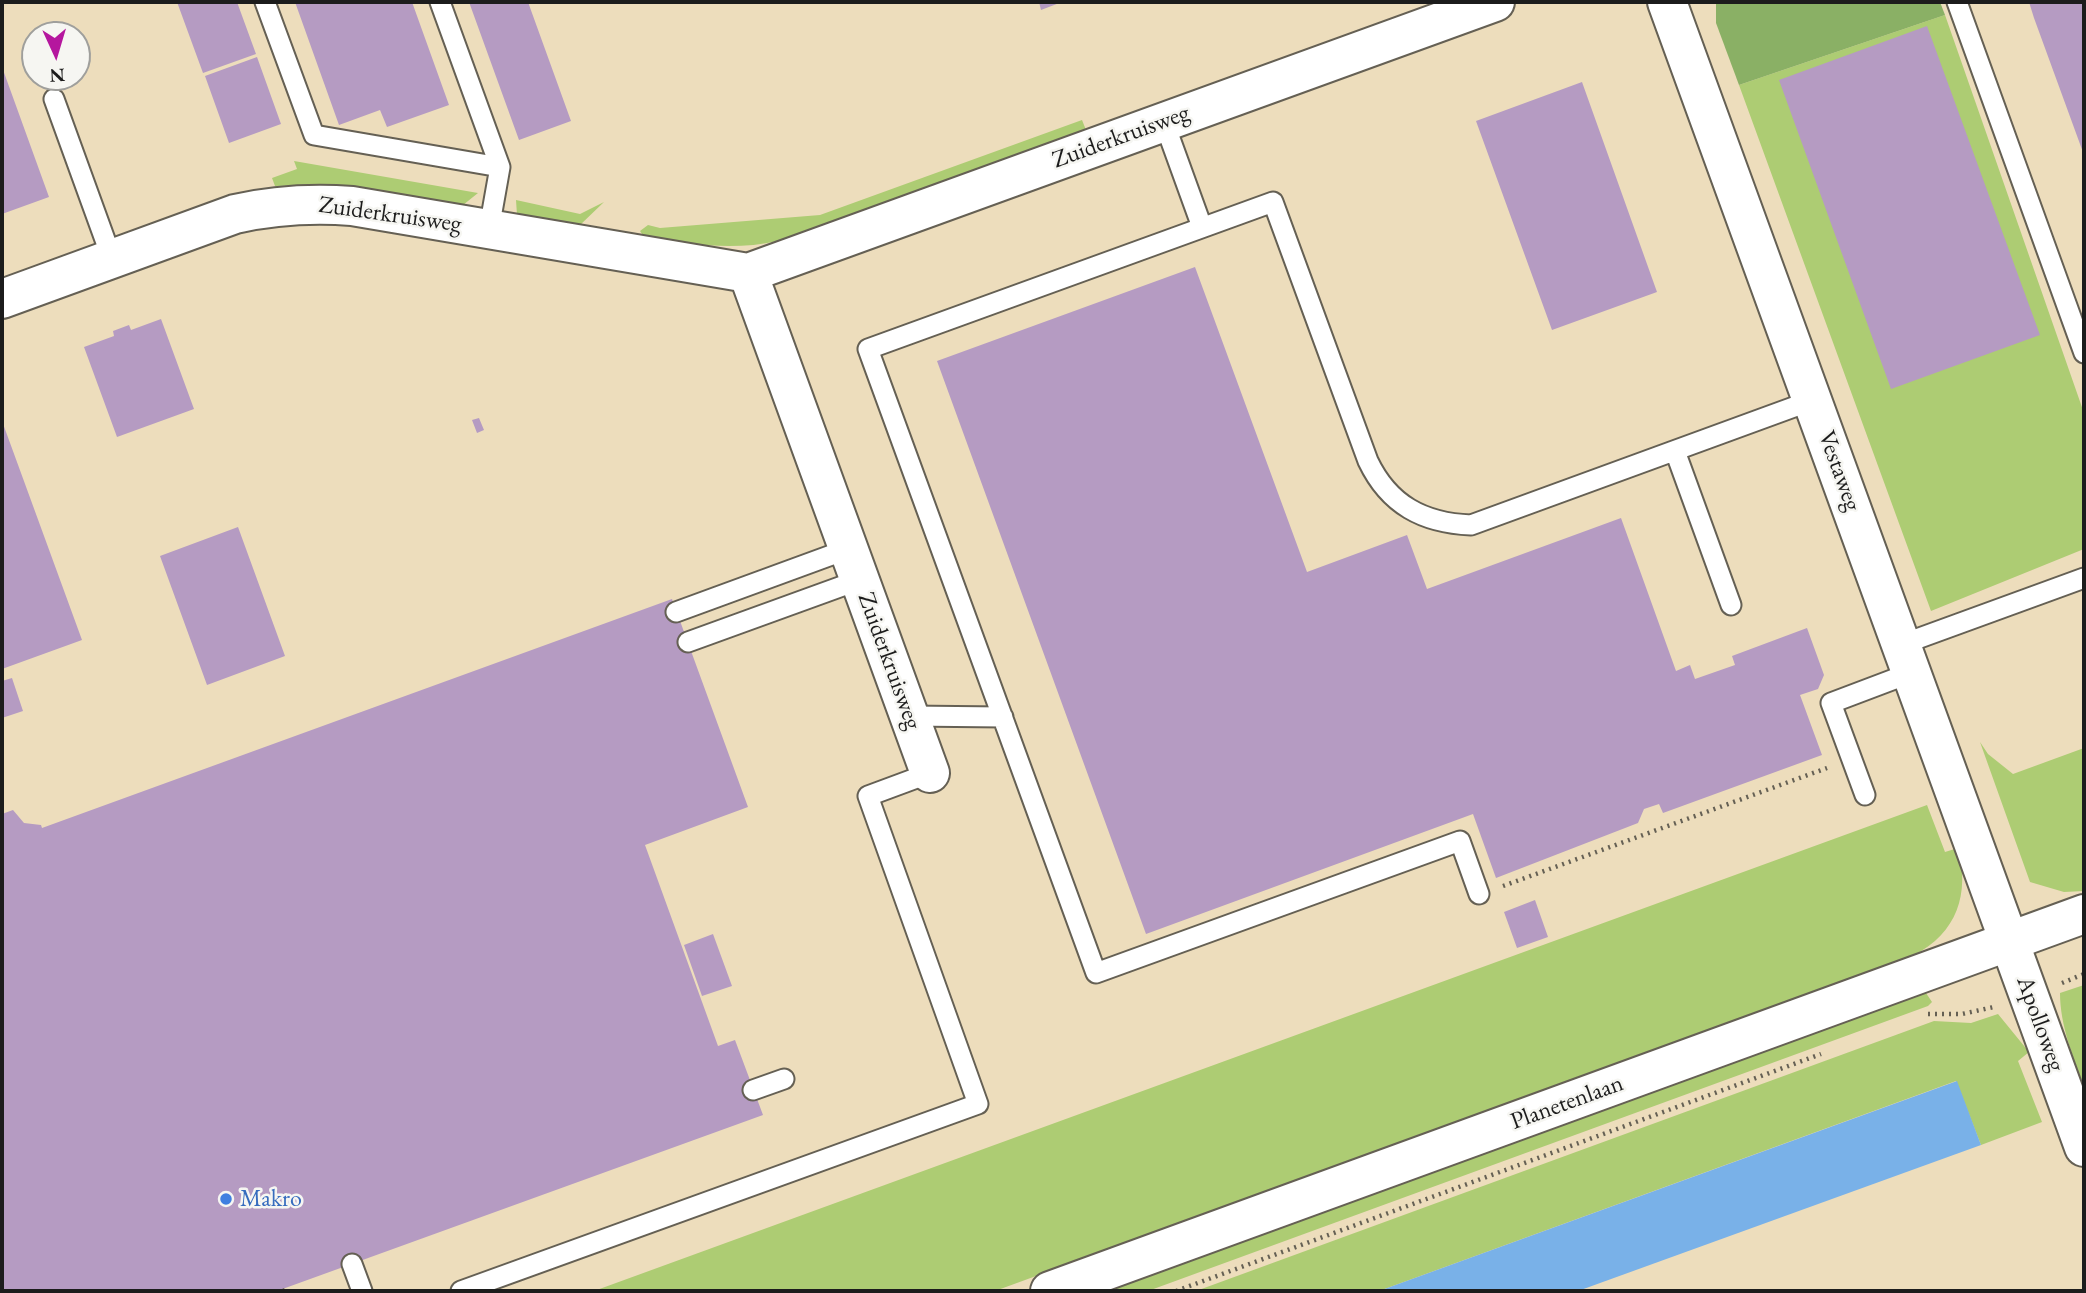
<!DOCTYPE html>
<html>
<head>
<meta charset="utf-8">
<style>
	body { margin:0 }
	#map { position:relative; width:2086px; height:1293px; overflow:hidden; background:#edddbc; font-family:"EB Garamond",serif }
	canvas { display:block }
	.frame { position:absolute; inset:0; border:4px solid #1c1c1c; pointer-events:none }
	.north { position:absolute; left:21px; top:21px; width:70px; height:70px; box-sizing:border-box; background:#f6f6f2; border:2px solid #9f9f9c; border-radius:50%; rotate:176deg; font-size:19px; font-weight:700; line-height:28px; text-align:center; color:#1c1c1c }
	.north::after { content:''; display:block; margin:auto; width:24px; height:32px; background:#b5179e; clip-path:polygon(50% 0,100% 100%,50% 72%,0 100%) }
</style>
</head>
<body>
<div id="map">
<canvas width="2086" height="1293"></canvas>
<div class="frame"></div>
<div class="north">N</div>
</div>
<script>
const context = document.querySelector('canvas').getContext('2d');
context.lineJoin = 'round';
function fill(path, color) {
  context.fillStyle = color;
  context.fill(path, 'evenodd');
}
function strokePath(path, color, width, dash) {
  context.strokeStyle = color;
  context.lineWidth = width;
  context.lineCap = dash ? 'butt' : 'round';
  context.setLineDash(dash || []);
  context.stroke(path);
}
function write(font, color, halo, rows, align = 'center') {
  context.font = font + ' "EB Garamond",serif';
  context.lineWidth = 5;
  context.setLineDash([]);
  context.textBaseline = 'middle';
  context.strokeStyle = halo;
  context.fillStyle = color;
  for (const [text, x, y, turn = 0] of rows) {
    context.save();
    context.translate(x, y);
    context.rotate((+turn || 0) * Math.PI / 180);
    context.textAlign = isNaN(turn) ? turn : align;
    if (halo) context.strokeText(text, 0, 0);
    context.fillText(text, 0, 0);
    context.restore();
  }
}
const green = new Path2D(`
	M1945 15 2084 413V549L1931 611 1739 85Z
	M1082 120 1086 130 778 241C733 251 689 244 645 238L640 231 648 225 660 228 820 215Z
	M294 161 478 193 463 205 346 185 275 186 272 178 297 169Z
	M516 200 580 214 604 202 579 226 517 215Z
	M1980 742 1988 754 2013 774 2084 748V891L2064 892 2030 882Z
	M1927 805 1945 852 1958 848C1970 894 1957 933 1914 955L995 1291H594Z
	M2084 985V1086C2073 1057 2060 1025 2060 993Z
	M1926 993 1932 1002 1928 1006 1148 1291H1108Z
	M1998 1014 2029 1052 2018 1061 2042 1122 1981 1145 1956 1081 1379 1291H1196L1934 1021 1971 1023Z`);
const forest = new Path2D(`
	M1716 2H1940L1945 15 1739 85 1716 23Z`);
const water = new Path2D(`
	M1957 1081 1981 1145 1578 1291H1379Z`);
const building = new Path2D(`
	M177 2H237L256 54 203 73Z
	M295 2H412L449 105 387 127 380 110 339 125Z
	M469 2H528L571 121 519 140Z
	M1039 2H1062L1041 10Z
	M2029 2H2084V155L2034 18Z
	M1927 26 2040 335 1891 389 1779 80Z
	M257 57 281 124 229 143 205 76Z
	M2 67 49 197 2 214Z
	M1582 82 1657 292 1552 330 1476 121Z
	M1195 267 1307 572 1407 535 1427 589 1621 518 1676 671 1690 665 1695 679 1735 665 1732 656 1807 628 1824 675 1818 689 1800 695 1822 755 1663 813 1659 804 1644 809 1638 823 1496 878 1473 814 1146 934 937 361Z
	M161 319 194 409 117 437 84 347 114 336 113 331 129 325 131 330Z
	M479 418 484 430 477 433 472 420Z
	M2 421 82 640 2 669Z
	M238 527 285 656 207 685 160 556Z
	M672 599 748 807 645 845 718 1046 735 1040 763 1115 277 1291H2V814L13 810 24 823 41 825 42 828Z
	M12 678 23 711 2 718V681Z
	M1535 900 1548 937 1517 948 1504 912Z
	M713 934 732 986 702 996 684 945Z`);
const path = new Path2D(`
	M1503 886 1827 768
	M2062 983 2084 974
	M1928 1014H1962L1994 1007
	M282 1289 283 1291
	M1176 1291 1821 1054`);
const service = new Path2D(`
	M265 2 314 135 500 167
	M440 2 500 167 489 229
	M1957 2 2084 353
	M54 99 112 259
	M1164 122 1202 227
	M1675 451 1731 605
	M676 612 848 549
	M688 642 859 580
	M1903 644 2084 578
	M909 716 1003 717
	M1865 795 1831 703 1913 672
	M1479 894 1460 841 1096 973 868 349 1273 202 1368 461C1389 505 1423 523 1471 525L1813 400
	M753 1090 784 1079
	M352 1264 362 1291
	M461 1291 978 1104 868 796 930 773`);
const minor = new Path2D(`
	M1667 2 2084 1147
	M748 273 930 773
	M2 299 235 214C275 205 311 203 352 206L748 273 1495 2`);
const tertiary = new Path2D(`
	M1050 1291 2084 914`);
const markers = [
	[226,1199,7,"#3f7fe0"]
];
const streetNames = [
	["Zuiderkruisweg",1121,137,-20],
	["Zuiderkruisweg",390,215,8],
	["Vestaweg",1839,471,70],
	["Zuiderkruisweg",889,661,70],
	["Apolloweg",2040,1024,70],
	["Planetenlaan",1567,1103,-20]
];
const shopNames = [
	["Makro",240,1199]
];
fill(green, '#adcc73');
fill(forest, '#8ab065');
fill(water, '#79b1e8');
fill(building, '#b59bc2');
strokePath(service, '#656054', 23);
strokePath(minor, '#656054', 42);
strokePath(tertiary, '#656054', 42);
strokePath(path, '#656054', 4.5, [2, 5]);
strokePath(service, '#fff', 19);
strokePath(minor, '#fff', 38);
strokePath(tertiary, '#fff', 38);
for (const [x, y, r, color] of markers) {
  const dot = new Path2D();
  dot.arc(x, y, r, 0, 2 * Math.PI);
  context.fillStyle = color;
  context.fill(dot);
  strokePath(dot, '#f6f6f2', 2.5);
}
write('24px', '#1c1c1c', '#f6f6f2', streetNames);
write('24px', '#366cbe', '#f6f6f2', shopNames, 'left');
</script>
</body>
</html>
